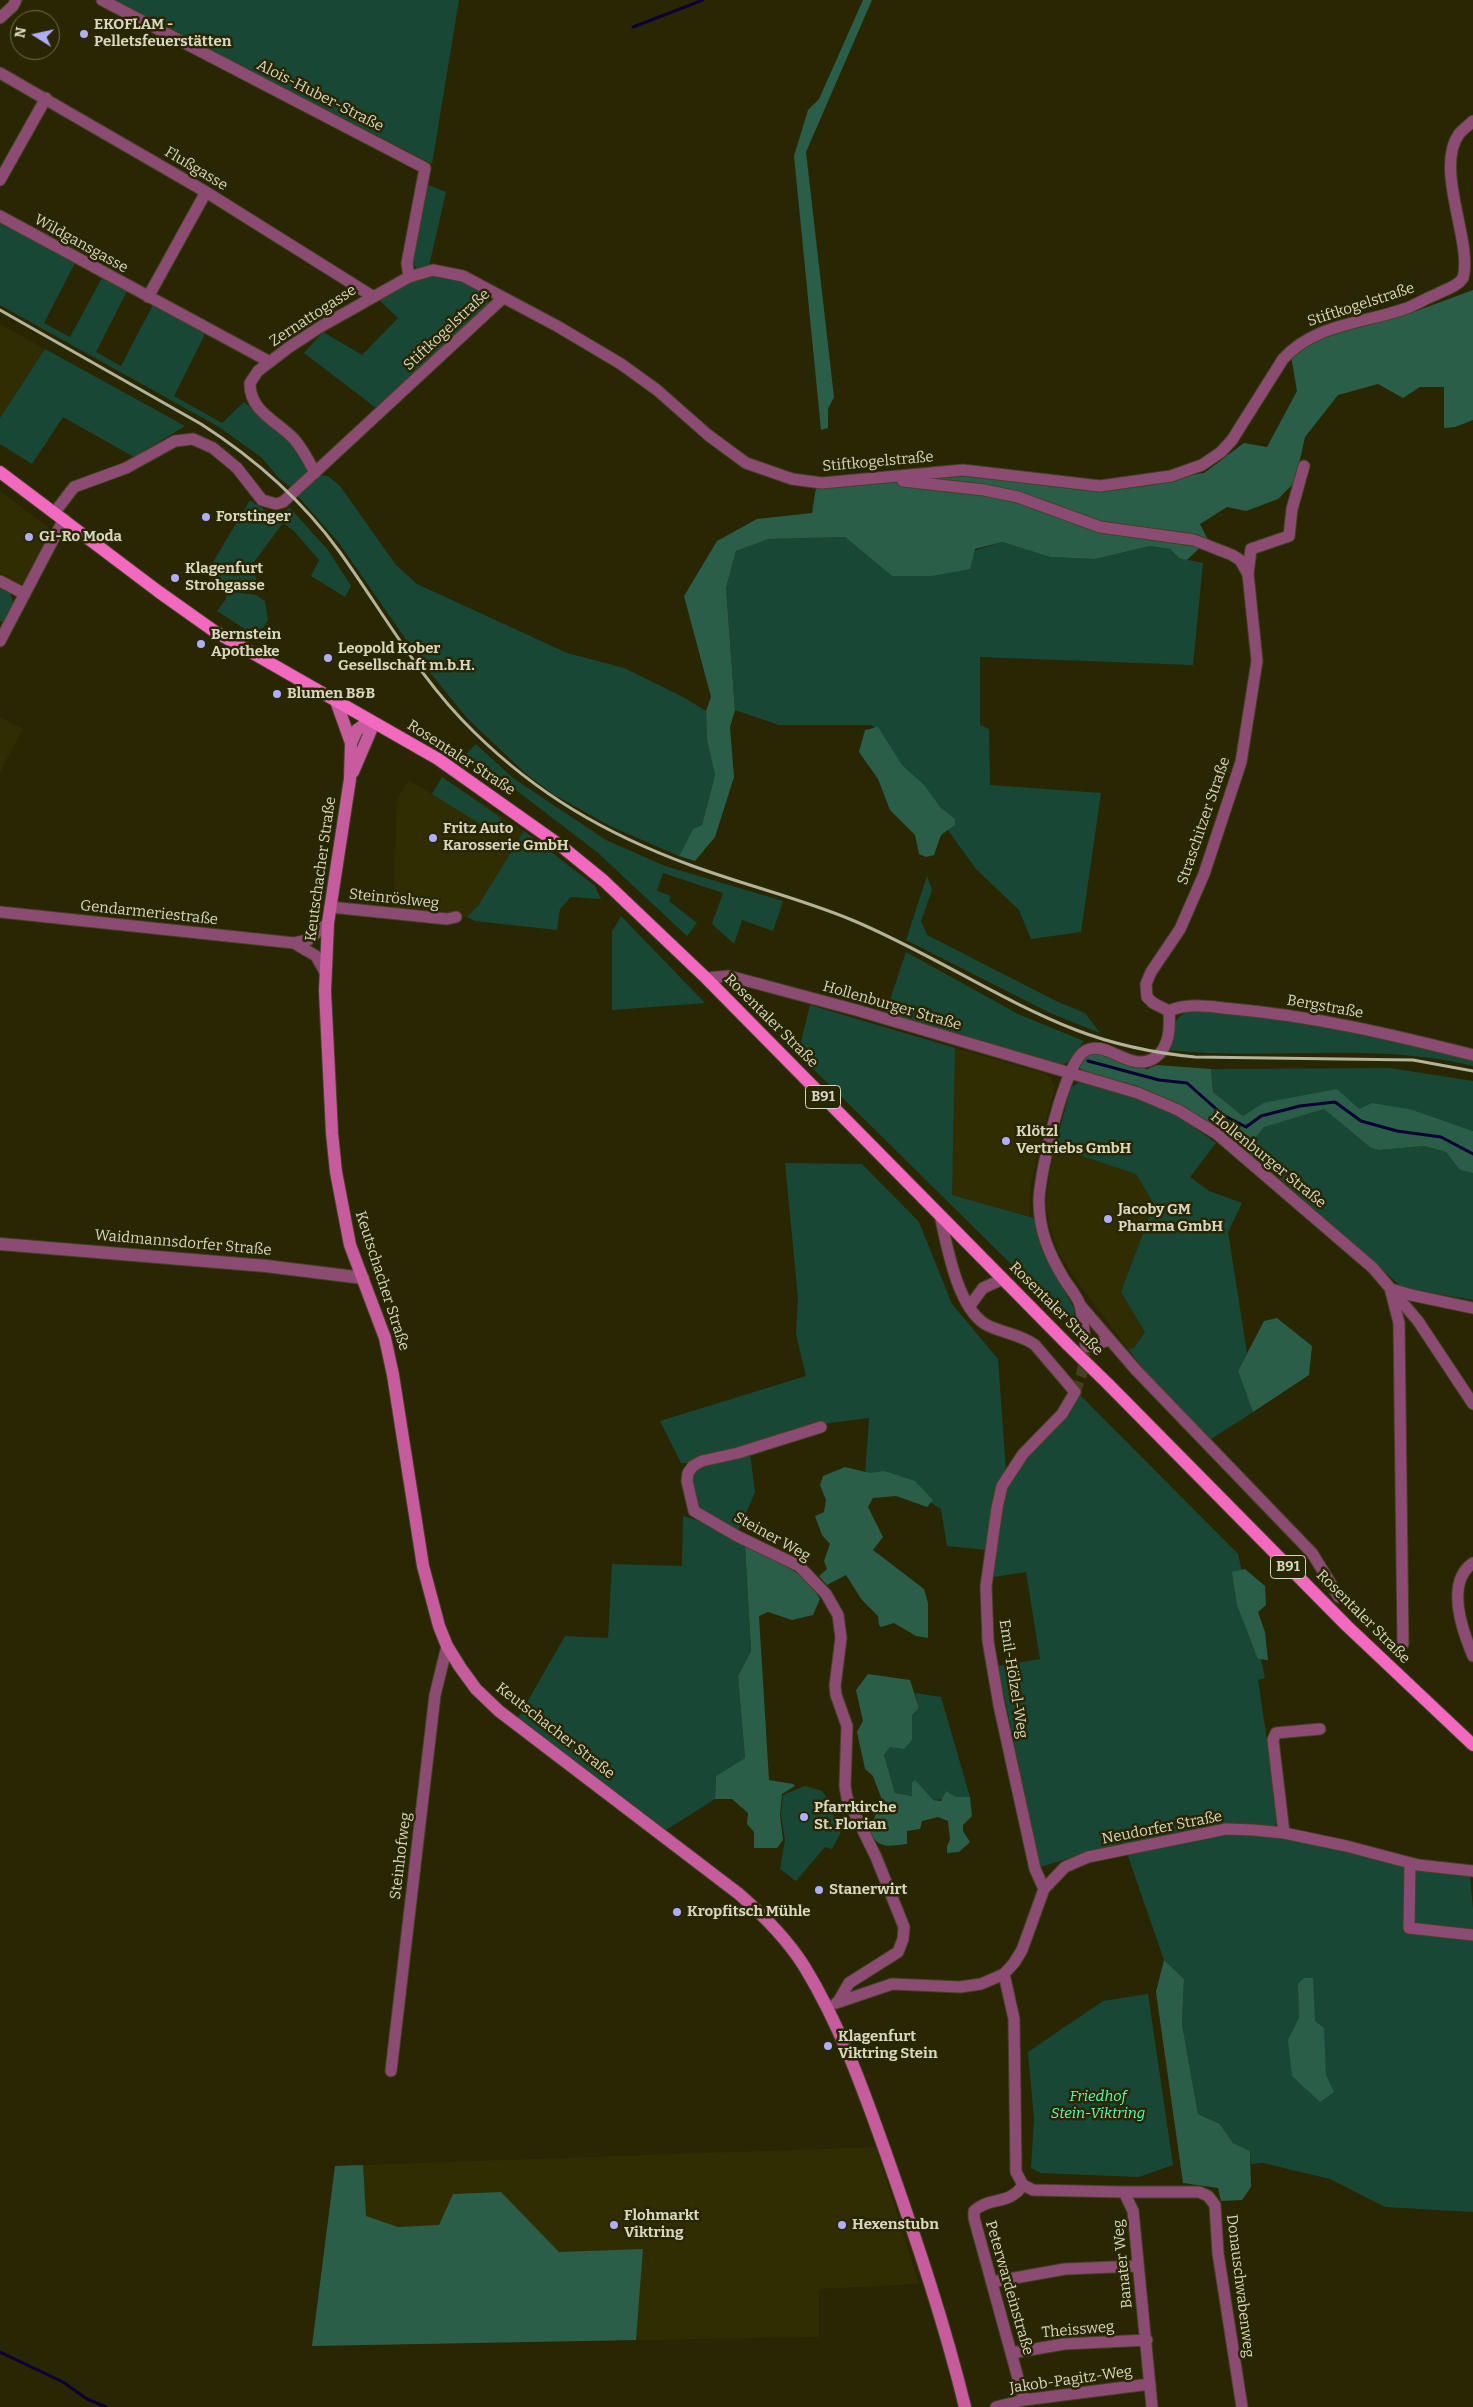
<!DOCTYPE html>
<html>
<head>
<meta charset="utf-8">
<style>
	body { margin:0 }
	#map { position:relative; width:1473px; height:2407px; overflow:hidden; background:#292604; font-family:Bitter,serif }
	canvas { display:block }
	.north { position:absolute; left:10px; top:10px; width:50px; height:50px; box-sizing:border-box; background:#292604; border:1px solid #6f6d4f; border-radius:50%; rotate:280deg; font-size:14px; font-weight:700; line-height:20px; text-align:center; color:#d8d7bf }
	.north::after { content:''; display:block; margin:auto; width:18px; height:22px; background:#afaefa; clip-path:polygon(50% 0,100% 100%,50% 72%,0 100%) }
</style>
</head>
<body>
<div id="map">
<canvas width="1473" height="2407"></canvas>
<div class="north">N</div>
</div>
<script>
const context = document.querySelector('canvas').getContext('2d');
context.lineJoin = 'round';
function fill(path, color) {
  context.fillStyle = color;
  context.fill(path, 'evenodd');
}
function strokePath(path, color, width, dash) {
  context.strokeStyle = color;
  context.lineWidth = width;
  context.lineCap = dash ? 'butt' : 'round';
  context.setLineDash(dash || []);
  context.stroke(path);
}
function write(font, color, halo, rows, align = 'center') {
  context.font = font + ' Bitter,serif';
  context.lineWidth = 5;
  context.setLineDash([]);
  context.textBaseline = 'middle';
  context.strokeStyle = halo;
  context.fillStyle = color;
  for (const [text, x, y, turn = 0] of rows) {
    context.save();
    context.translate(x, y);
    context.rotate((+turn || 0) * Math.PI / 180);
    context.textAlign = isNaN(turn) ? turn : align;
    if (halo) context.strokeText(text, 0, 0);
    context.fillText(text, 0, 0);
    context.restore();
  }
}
const built = new Path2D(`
	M0 324 45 349 0 418Z
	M0 491 48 527 45 543 22 585 0 573Z
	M0 717 23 729 0 772Z
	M442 777 524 831 478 906 467 917 393 910 397 799 409 780 432 794Z
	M955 1048 1043 1073 1051 1078 1055 1088 1040 1141 1030 1189 1029 1216 951 1195Z
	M1055 1147 1136 1174 1154 1204 1121 1292 1145 1332 1134 1348 1128 1349 1081 1287 1059 1253 1049 1225 1046 1205 1049 1177Z
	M876 2147 919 2284 819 2289V2337L312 2346 335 2166Z`);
const green = new Path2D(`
	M112 0H459L432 164Z
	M428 185 446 192 429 266 417 268 412 264Z
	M0 222 75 263 44 323 70 337 102 278 127 291 96 352 121 366 153 305 206 332 174 396 222 423 244 402C257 413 314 455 306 474 304 479 296 484 292 488L279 478 262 458 219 427 0 305Z
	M435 276 453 277 486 295 489 302 485 309 376 408 304 353 323 332 362 355 398 318 377 298 412 280Z
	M45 349 185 426 134 457 63 417 32 464 0 444V418Z
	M319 475 328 476 340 486 396 565 417 584 567 653 624 668 683 697 706 711 707 740 715 775 702 825 693 829 679 856 612 827 553 794 524 772 467 718 423 664 339 543 297 495Z
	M250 500C267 511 271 518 290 508L328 550 351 586 345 597 311 576 319 560 294 531 283 523 251 566 258 583 212 582 209 569Z
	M845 537 892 576 1002 542 1050 557 1095 559 1150 546 1170 549 1179 558 1203 563 1193 665 980 657V725L989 729 990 785 1101 793 1081 932 1031 939 1019 910 976 869 872 725H779L735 710 726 588 736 551 769 539Z
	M0 588 10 593 13 603 3 622 0 621Z
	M226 591 256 595 265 601 268 620 257 637 217 611 226 599Z
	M476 744 513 778 606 840 665 866 783 901 773 931 742 920 734 944 712 924 723 893 663 873 657 891 671 896 669 901 697 923 687 936 597 852 508 784 468 758 467 753Z
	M442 777 497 815 504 823 502 831 490 830 432 794Z
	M524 831 595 886 601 899 571 897 560 909 557 930 475 921 467 917 478 906Z
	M927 876 932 890 921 921 927 935 1058 1002 1085 1013 1100 1033 1050 1013 906 940Z
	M621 916 705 1003 612 1010V932Z
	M906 952 1018 1014 1084 1041 1067 1063 1060 1065 885 1015Z
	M810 1005 955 1048 952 1195 1034 1218 1041 1248 1074 1308 1075 1327 798 1054Z
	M1195 1009 1333 1026 1473 1059V1066C1373 1041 1268 1061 1167 1050 1173 1030 1172 1014 1195 1009Z
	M1390 1068 1473 1081V1131L1413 1110 1359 1109 1263 1103 1243 1116 1213 1092 1211 1069Z
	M1082 1081 1136 1096 1176 1114 1216 1143 1190 1177 1209 1191 1242 1203 1228 1232 1247 1353 1238 1371 1253 1412 1211 1439 1150 1378 1128 1349 1134 1348 1145 1332 1121 1292 1154 1204 1136 1174 1055 1147 1071 1087Z
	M1324 1109 1371 1148 1379 1150 1424 1146 1446 1152 1460 1170 1473 1173V1300L1403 1288 1261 1162 1264 1153 1253 1139 1264 1126Z
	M785 1163 862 1164 919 1222 952 1304 998 1359 1006 1471 987 1550 947 1546 941 1509 905 1486 865 1477 869 1418 822 1424 689 1463H681L660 1421 806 1376 796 1334 798 1298Z
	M1080 1395 1238 1554 1265 1678 1258 1680 1278 1814 1275 1828 1231 1825 1206 1827 1130 1843H1121L1040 1867 998 1666 1040 1659 1026 1572 994 1577C997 1548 997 1503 1012 1478 1031 1448 1060 1427 1080 1395Z
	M750 1453 755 1492 738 1532C712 1518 685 1507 693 1471L703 1464Z
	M683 1516 711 1524 745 1545 751 1651 738 1676 745 1758 716 1776 715 1799 666 1830 518 1718 565 1636 608 1638 612 1564 682 1566Z
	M915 1693 941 1697 970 1797 932 1800 912 1783V1796L895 1793 884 1755 890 1747 912 1740V1715L919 1708Z
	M805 1786 822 1791 830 1802 828 1804 834 1812 832 1813 843 1828 832 1849 825 1847 796 1881 780 1869 785 1840 781 1815 783 1795Z
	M1248 1833 1306 1841 1470 1876 1473 1909V2212L1385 2207 1330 2179 1263 2163 1251 2164 1250 2151 1233 2143 1220 2124 1198 2114 1182 2024 1184 1979 1164 1960 1127 1853 1206 1835Z
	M1148 1994 1173 2165 1139 2177 1041 2173 1031 2168 1034 2119 1028 2052 1103 2001Z`);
const forest = new Path2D(`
	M863 0H872L806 152 834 397 828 409V428L821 430 794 156 808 110 819 99Z
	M1473 290V420L1455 427 1444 428V387H1420L1403 398 1378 384 1338 395 1305 437 1295 482 1278 499 1246 511 1227 507 1200 524 1208 540 1187 560 1179 558 1170 549 1150 546 1095 559 1050 557 1002 542 975 549 970 569 931 576H892L845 537 769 539 736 551 726 588 735 710 730 727 734 777 715 837 695 861 679 856 693 829 702 825 715 775 707 740 706 711 711 697 684 596 717 541 757 519 812 513 816 488 968 476 1098 490 1204 473 1244 443 1267 447 1297 391 1291 356 1322 336 1408 314Z
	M878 727 902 765 924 785 941 808 955 819V825L941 835 934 855 926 857 919 854 915 835 890 810 878 779 859 752 865 730Z
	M1093 1052 1147 1069 1157 1065 1211 1069 1213 1092 1243 1116 1263 1103 1337 1089 1359 1109 1372 1103 1413 1110 1473 1131V1173L1460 1170 1446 1152 1424 1146 1379 1150 1371 1148 1324 1109 1264 1127 1254 1139 1264 1153 1261 1162 1184 1108 1137 1086 1086 1073 1080 1068V1062Z
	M1277 1318 1312 1346 1309 1375 1253 1412 1238 1371 1264 1321Z
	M845 1467 870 1473 884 1471 915 1481 933 1500 927 1507 896 1496 873 1498 868 1507 883 1537 873 1550 924 1589 928 1603V1638L916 1636 894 1623 881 1627 879 1625 878 1616 862 1600 846 1575 827 1585 819 1576 827 1569 824 1561 830 1544 822 1535 815 1516 824 1512 826 1500 820 1485 823 1476Z
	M745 1545C774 1559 803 1570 820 1599L813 1615 792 1620 768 1612 759 1616 769 1780 793 1784 795 1786 782 1794 780 1815 783 1840 777 1848H754V1832L747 1824 748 1813 732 1799H715L716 1776 745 1758 738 1676 751 1651Z
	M1245 1569 1265 1586 1266 1605 1258 1612 1265 1632 1268 1660 1258 1659 1237 1605 1232 1572Z
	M868 1674 910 1680 919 1708 912 1715V1740L904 1749 890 1747 884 1755 895 1793 912 1796V1783L915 1780 933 1800 941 1801 946 1791 956 1797H970L972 1816 963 1825V1831L970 1842 959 1852 947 1853V1846L950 1840 948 1821 938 1817 922 1821 920 1829 907 1831V1844C888 1846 878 1850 869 1830L882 1800 873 1776 865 1769 857 1732 863 1721 856 1690Z
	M1164 1960 1184 1979 1182 2024 1198 2114 1220 2124 1233 2143 1250 2151 1251 2187 1242 2200 1221 2201 1218 2188 1183 2183 1156 1992Z
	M1304 1978H1313L1315 2021 1324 2028 1326 2075 1334 2092 1320 2102 1292 2076 1288 2040 1299 2018 1298 1984Z
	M363 2165 366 2216 398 2227 439 2225 453 2194 501 2192 559 2252 643 2249 636 2340 312 2346 335 2166Z`);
const stream = new Path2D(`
	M633 27 703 0
	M1088 1061 1159 1080 1187 1083 1223 1115 1246 1127 1261 1116 1300 1106 1335 1102 1361 1121 1397 1131 1441 1137 1473 1154
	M0 2352 63 2382 87 2399 106 2407`);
const minorTunnel = new Path2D(`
	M1075 1392 1082 1373 1085 1353`);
const minor = new Path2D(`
	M102 0 425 168 407 263 409 277
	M0 18 13 6 16 0
	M0 73 206 192 372 296
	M0 180 46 98
	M0 216 270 362
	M148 297 206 192
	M315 473C309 461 303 449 294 439 277 421 249 411 250 383L258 371 288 348 320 327 409 277 433 270 463 276 557 326 621 364 657 390 708 435 746 463 792 479 822 483 963 470 1100 486 1171 476 1202 465 1221 452 1232 440 1283 359C1316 323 1363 324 1407 308 1417 304 1427 298 1437 294 1446 289 1457 287 1463 278 1473 242 1434 169 1459 134 1463 129 1469 125 1473 121
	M903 481 984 490 1018 497 1100 527 1194 540 1232 555 1240 560 1248 574 1257 661 1241 762 1204 874 1180 929 1151 972 1146 984 1147 997 1153 1003 1169 1011C1170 1027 1170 1046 1156 1057 1131 1075 1107 1038 1085 1051 1064 1063 1039 1176 1039 1201 1039 1231 1049 1254 1064 1279 1069 1287 1077 1296 1080 1305 1083 1318 1084 1333 1086 1347L1109 1340
	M55 512 74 487 126 468 175 441 193 439 213 448 237 468 262 500 276 504 283 502 503 298
	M1248 574 1251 549 1289 536 1292 509 1304 466
	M0 581 25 594
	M0 641 64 519
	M330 907 447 919 456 917
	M0 912 294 943 308 940 328 923
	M294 943 316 956 325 972
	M706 978 729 976 856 1010 1138 1093 1178 1110 1217 1134 1373 1268 1418 1321 1473 1404
	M1169 1011C1189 1002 1211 1007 1233 1009 1314 1016 1394 1035 1473 1055
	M940 1215C947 1246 957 1306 985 1324 1001 1333 1020 1334 1035 1345L1075 1392 1062 1414 1023 1454 1002 1486 997 1508 986 1586 988 1641 999 1705 1035 1869 1044 1889
	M1391 1289 1411 1295 1473 1308
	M1391 1292 1399 1323 1403 1644
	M1080 1305 1136 1370 1312 1553 1339 1597
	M969 1307 983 1288 1003 1279
	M821 1427 738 1453 702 1461 693 1466 688 1473 687 1481 694 1511 737 1536 799 1566 826 1594 838 1615 841 1638 835 1686 836 1695 847 1726 845 1786 847 1798 876 1857 904 1927 903 1939 898 1952 849 1983 838 2002
	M1473 1563C1445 1582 1462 1630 1473 1656
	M1284 1833 1273 1740 1276 1733 1320 1729
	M1410 1863 1409 1928 1473 1935
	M1004 1974 1014 2019 1016 2172 1023 2185
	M836 2003 892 1984 960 1987 981 1984 1004 1974 1014 1963 1022 1950 1044 1889 1065 1867 1088 1857 1226 1829 1253 1830 1284 1833 1346 1846 1418 1865 1473 1871
	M391 2071 435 1695 447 1646
	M1023 2185 1033 2190 1124 2192 1133 2211 1152 2407
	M1023 2185C1009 2206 990 2196 974 2211V2218L1024 2400
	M1124 2192H1199L1208 2196 1215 2205 1218 2253 1242 2407
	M992 2282 1065 2269 1138 2266
	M1012 2353 1064 2344 1147 2340
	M996 2407 1024 2400 1150 2384`);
const tertiary = new Path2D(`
	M0 1244 266 1266 363 1278`);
const secondary = new Path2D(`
	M336 701 351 743
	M374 723 364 725 357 730 351 743 350 779 328 923 325 991 332 1133 336 1172 350 1245 385 1338 393 1375 423 1566 439 1626 447 1646 460 1667 476 1689 499 1711 739 1894C763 1915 787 1939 804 1966 842 2028 866 2097 890 2165 918 2245 945 2325 965 2407
	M353 772 374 723`);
const primary = new Path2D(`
	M0 472 159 592 214 631 438 759 561 846 604 881 706 978 1068 1345
	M1108 1384 1347 1626 1473 1745`);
const rail = new Path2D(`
	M0 310 201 424C254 458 302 500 339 551 383 612 420 680 474 732 538 795 606 834 690 865 744 885 799 898 852 920 929 952 999 1000 1076 1030 1115 1045 1154 1053 1195 1057L1413 1060 1473 1071`);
const primaryBridge = new Path2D(`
	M1068 1345 1108 1384`);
const markers = [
	[84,34,5,"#afaefa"],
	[206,517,5,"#afaefa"],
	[29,537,5,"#afaefa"],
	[175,578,5,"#afaefa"],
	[201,644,5,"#afaefa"],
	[328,658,5,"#afaefa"],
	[277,694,5,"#afaefa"],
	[433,838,5,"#afaefa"],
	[1006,1141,5,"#afaefa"],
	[1108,1219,5,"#afaefa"],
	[804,1817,5,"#afaefa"],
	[819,1890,5,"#afaefa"],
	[677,1912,5,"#afaefa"],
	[828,2046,5,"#afaefa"],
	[614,2225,5,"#afaefa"],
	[842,2225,5,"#afaefa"]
];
const shields = [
	[823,1097,35],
	[1288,1567,35]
];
const shieldNames = [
	["B91",823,1097],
	["B91",1288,1567]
];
const poiNames = [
	["EKOFLAM -",94,25],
	["Pelletsfeuerstätten",94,42],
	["Forstinger",216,517],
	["GI-Ro Moda",39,537],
	["Klagenfurt",185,569],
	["Strohgasse",185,586],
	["Bernstein",211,635],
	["Apotheke",211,652],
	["Leopold Kober",338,649],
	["Gesellschaft m.b.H.",338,666],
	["Blumen B&B",287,694],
	["Fritz Auto",443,829],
	["Karosserie GmbH",443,846],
	["Klötzl",1016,1132],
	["Vertriebs GmbH",1016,1149],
	["Jacoby GM",1118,1210],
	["Pharma GmbH",1118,1227],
	["Pfarrkirche",814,1808],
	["St. Florian",814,1825],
	["Stanerwirt",829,1890],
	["Kropfitsch Mühle",687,1912],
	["Klagenfurt",838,2037],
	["Viktring Stein",838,2054],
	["Flohmarkt",624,2216],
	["Viktring",624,2233],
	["Hexenstubn",852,2225]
];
const streetNames = [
	["Alois-Huber-Straße",320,96,27],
	["Flußgasse",196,169,31],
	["Wildgansgasse",81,244,29],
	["Stiftkogelstraße",1361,305,-18],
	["Zernattogasse",313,316,-33],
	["Stiftkogelstraße",447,330,-43],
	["Stiftkogelstraße",878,462,-5],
	["Rosentaler Straße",461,758,33],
	["Straschitzer Straße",1204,821,-71],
	["Keutschacher Straße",321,869,-82],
	["Steinröslweg",394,899,6],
	["Gendarmeriestraße",149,913,6],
	["Hollenburger Straße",892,1006,16],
	["Bergstraße",1325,1007,10],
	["Rosentaler Straße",771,1021,45],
	["Hollenburger Straße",1268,1160,39],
	["Waidmannsdorfer Straße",183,1243,5],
	["Keutschacher Straße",382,1281,72],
	["Rosentaler Straße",1056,1309,45],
	["Steiner Weg",772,1537,29],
	["Rosentaler Straße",1363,1617,45],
	["Emil-Hölzel-Weg",1013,1679,81],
	["Keutschacher Straße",555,1731,38],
	["Neudorfer Straße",1162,1828,-11],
	["Steinhofweg",401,1856,-83],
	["Banater Weg",1123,2264,-96],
	["Donauschwabenweg",1240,2286,83],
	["Peterwardeinstraße",1009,2288,74],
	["Theissweg",1078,2330,-5],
	["Jakob-Pagitz-Weg",1071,2380,-8]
];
const parkNames = [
	["Friedhof",1098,2097],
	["Stein-Viktring",1098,2114]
];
fill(built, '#302d03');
fill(green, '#184835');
fill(forest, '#2a5e48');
strokePath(stream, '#0d0035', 3);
strokePath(minorTunnel, '#434120', 11, [11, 5.5]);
strokePath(minor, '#454222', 13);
strokePath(tertiary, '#454222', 14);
strokePath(secondary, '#454222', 14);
strokePath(primary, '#454222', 14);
strokePath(minor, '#8c4b72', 11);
strokePath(tertiary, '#8c4b72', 12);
strokePath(secondary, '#c65c9e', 12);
strokePath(primary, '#f369c0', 12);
strokePath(rail, '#b4b399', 3);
strokePath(primaryBridge, '#454222', 14, []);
strokePath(primaryBridge, '#f369c0', 12);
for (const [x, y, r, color] of markers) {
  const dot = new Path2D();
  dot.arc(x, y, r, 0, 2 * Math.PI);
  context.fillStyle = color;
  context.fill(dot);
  strokePath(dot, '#292604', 2);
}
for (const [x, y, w] of shields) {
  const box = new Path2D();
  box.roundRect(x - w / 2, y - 11.5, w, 23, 4);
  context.fillStyle = '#292604';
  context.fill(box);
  strokePath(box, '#d8d7bf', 1);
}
write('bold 14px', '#d8d7bf', null, shieldNames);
write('bold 15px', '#d8d7bf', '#292604', poiNames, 'left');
write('15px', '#d8d7bf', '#292604', streetNames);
write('italic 15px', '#5dfabe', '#292604', parkNames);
</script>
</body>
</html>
